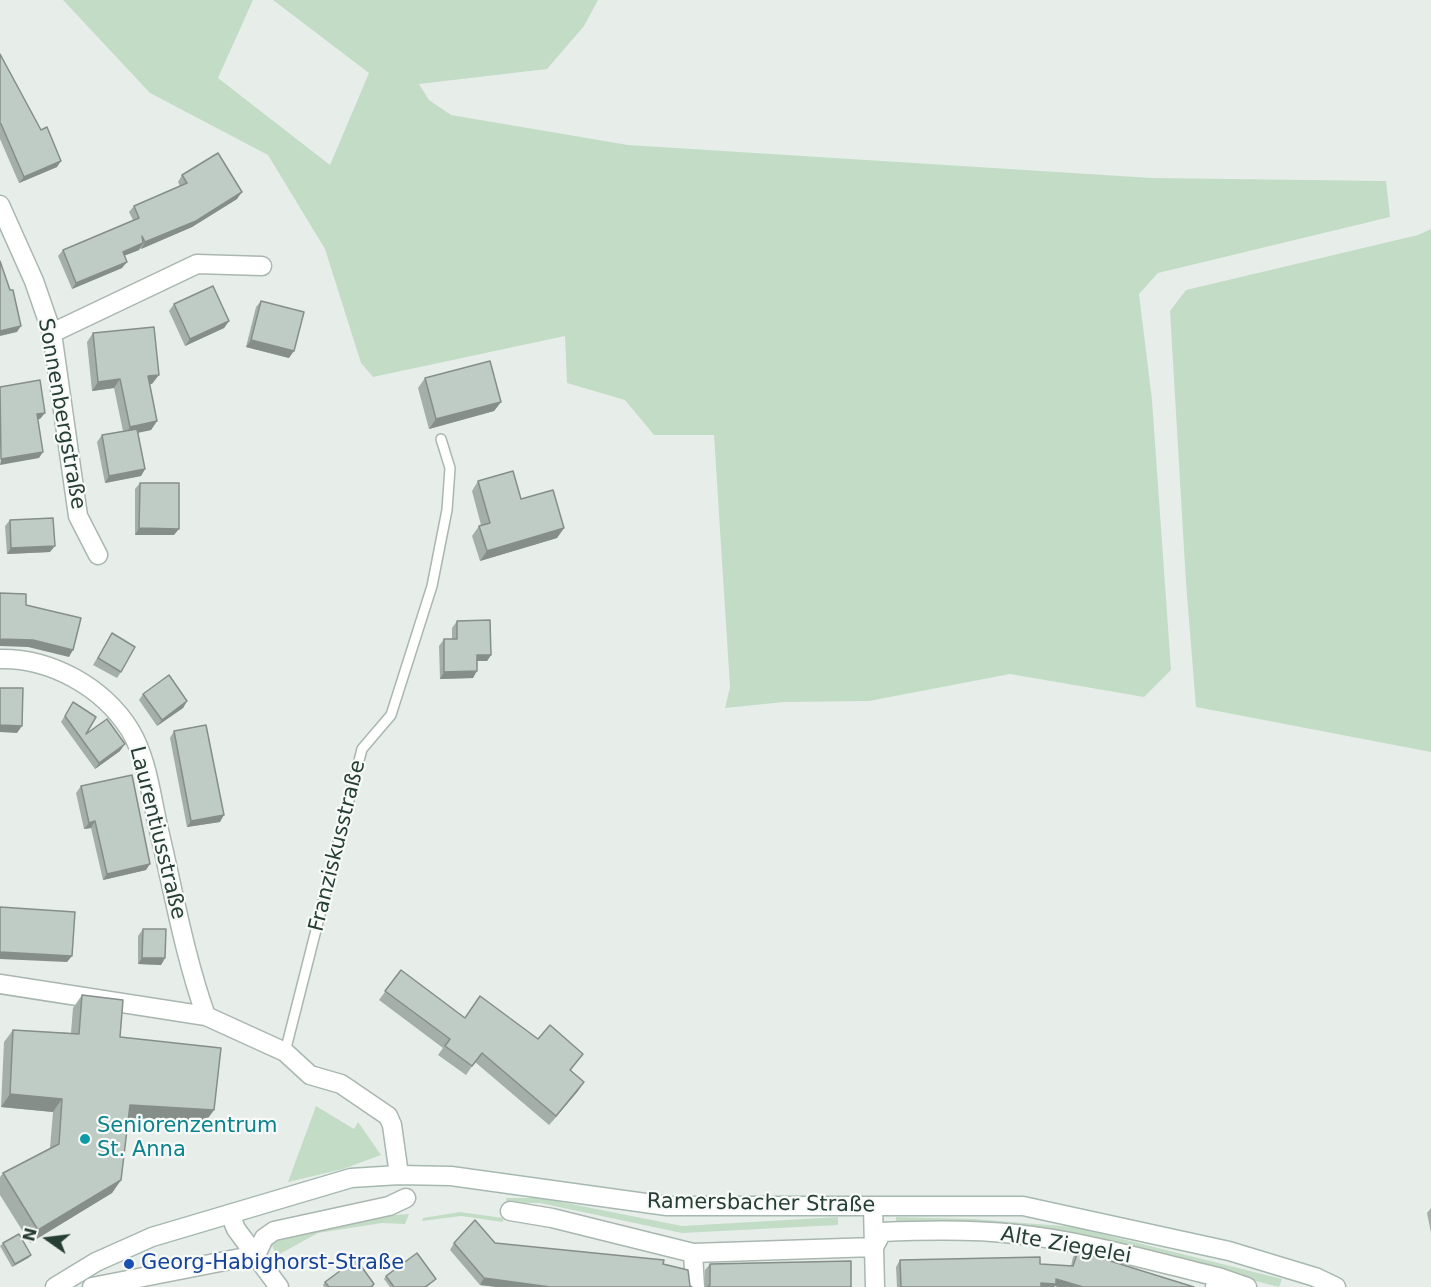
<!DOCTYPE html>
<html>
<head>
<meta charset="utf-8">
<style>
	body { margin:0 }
	#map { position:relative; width:1431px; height:1287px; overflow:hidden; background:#e7eeea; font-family:"DejaVu Sans",sans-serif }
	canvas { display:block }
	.north { position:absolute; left:18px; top:1209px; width:60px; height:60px; -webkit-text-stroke:4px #f7faf8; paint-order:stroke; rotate:284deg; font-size:16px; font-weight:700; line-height:24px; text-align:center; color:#273e35 }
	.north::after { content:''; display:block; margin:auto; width:21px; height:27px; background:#273e35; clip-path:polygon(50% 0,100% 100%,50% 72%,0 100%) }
</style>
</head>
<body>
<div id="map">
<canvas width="1431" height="1287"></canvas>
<div class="north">N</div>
</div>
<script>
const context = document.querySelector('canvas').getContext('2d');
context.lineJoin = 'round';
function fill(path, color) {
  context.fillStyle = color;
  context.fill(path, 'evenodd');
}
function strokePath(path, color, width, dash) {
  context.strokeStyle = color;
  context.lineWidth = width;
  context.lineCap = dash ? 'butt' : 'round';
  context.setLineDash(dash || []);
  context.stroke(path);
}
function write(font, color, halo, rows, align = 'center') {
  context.font = font + ' "DejaVu Sans",sans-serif';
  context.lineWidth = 4.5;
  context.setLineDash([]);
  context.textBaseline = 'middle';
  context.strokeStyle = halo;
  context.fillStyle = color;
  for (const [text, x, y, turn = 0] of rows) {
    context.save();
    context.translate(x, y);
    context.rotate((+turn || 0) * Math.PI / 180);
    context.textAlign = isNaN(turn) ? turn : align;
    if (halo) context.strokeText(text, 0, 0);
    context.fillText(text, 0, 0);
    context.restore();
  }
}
const green = new Path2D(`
	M63 0H253L218 78 330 165 369 73 273 0H598L584 26 547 69 419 84 429 100 451 115 628 145 1152 178 1386 181 1390 217 1158 273 1139 294 1152 400 1171 670 1144 697 1010 674 869 701 784 702 725 708 730 687 714 435H654L625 400 567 383 565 336 373 377 361 363 325 249 268 155 150 93Z
	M1431 229V752L1196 707 1186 583 1170 311 1186 290 1418 235Z
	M316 1106 354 1129 358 1122 381 1155 343 1169 288 1182Z
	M506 1198H541L682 1226 838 1217V1225L682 1233 540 1203H507Z
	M460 1212 503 1218V1222L461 1216 422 1221 423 1218Z
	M409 1214 405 1224 382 1223 318 1233 276 1256 269 1237 352 1218Z
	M896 1217 974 1219 1074 1227 1282 1279 1279 1287 1120 1246 896 1225Z`);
const lane = new Path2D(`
	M285 1052 362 749 391 715 432 586 447 510 450 468 441 439`);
const street = new Path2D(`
	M0 205 34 281 52 333 78 516 98 555
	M52 333 197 264 262 266
	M0 659C51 658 103 687 130 730 147 758 151 795 158 826 173 889 184 954 206 1016
	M0 984 206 1016 285 1052 310 1075 341 1084 388 1116 392 1125 399 1175
	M873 1207 875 1287
	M510 1211 552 1218 693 1253
	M230 1214 236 1229 279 1287
	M874 1247 882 1232C926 1230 972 1229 1015 1234 1084 1241 1151 1261 1218 1277L1215 1287
	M1218 1277 1247 1287
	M92 1287 256 1255 264 1238 274 1231 389 1206 406 1198
	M695 1287 693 1253 874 1247`);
const secondary = new Path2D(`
	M55 1287 96 1262 152 1237 351 1178 399 1175 451 1176 667 1206H1023L1229 1251 1315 1277 1336 1287`);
const wall = new Path2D(`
	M0 54 57 167 19 183 0 139Z
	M182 175 237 199 192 227 141 249 140 248 139 250 124 256 122 268 72 289 58 256 63 250 133 220 129 212 134 206 180 186 178 182Z
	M261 301 289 358 246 347 256 307Z
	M174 304 229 321 224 328 185 346 169 311Z
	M93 333 152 384H150L157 421 151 430 138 432 145 469 141 476 105 483 97 442 102 435 123 431 114 388 92 391 87 342Z
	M425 378 501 402 494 411 429 429 418 388Z
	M478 481 521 499 564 528 557 538 480 561 472 536 479 526 481 525 472 491Z
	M140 483 174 535H135V489Z
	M10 520 50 552 7 554 5 526Z
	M457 621 491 655 487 661H477L473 678 440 679 439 646 444 639H452V628Z
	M112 633 121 672 117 678 93 665Z
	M143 694 187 701 183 708 157 726 139 700Z
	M73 702 86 734 120 751 95 769 61 722Z
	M174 731 220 822 187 827 170 738Z
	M81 786 146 870 103 880 91 828 84 829 76 793Z
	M143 929 165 958 161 965 138 964V936Z
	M401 970 465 1018 538 1039 583 1054 571 1070 578 1091 549 1125 475 1062 466 1075 438 1055 443 1048 379 1000Z
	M82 995 120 1037 214 1110 205 1122 128 1118 121 1180 112 1193 30 1243 0 1195V1177L3 1173 50 1148 53 1112 1 1107 4 1042 13 1030 71 1033 73 1008Z
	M1431 1208V1233L1427 1213Z
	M3 1243 31 1255 28 1258 12 1267 0 1246Z
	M454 1243H495L663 1264 692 1287H497L480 1285 450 1250Z
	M1078 1251 1194 1287H1058L1055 1286 1054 1287H897L896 1267 900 1260 1071 1266 1073 1257Z
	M710 1264 851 1287H705V1270Z
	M386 1276 436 1279 433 1282 427 1287H390L384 1279Z
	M325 1282 374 1284 373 1287H324L323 1285Z`);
const shadedWall = new Path2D(`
	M61 161 57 167 19 183 24 177Z
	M242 192 237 199 192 227 141 249 145 242Z
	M143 243 139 250 118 258 123 252Z
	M127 262 122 268 72 289 76 283Z
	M229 321 224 328 185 346 190 339Z
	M21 326 17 332 0 336V331Z
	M251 340 294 351 289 358 246 347Z
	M159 375 152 384 142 385 148 376Z
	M120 379 114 388 92 391 98 382Z
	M501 402 494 411 429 429 436 419Z
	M45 413 40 419 32 420 37 414Z
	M157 421 151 430 124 436 130 427Z
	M43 452 39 458 0 465 1 459Z
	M145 469 141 476 105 483 109 476Z
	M139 528 179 529 174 535H135Z
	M564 528 557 538 480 561 487 551Z
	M55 546 50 552 7 554 11 548Z
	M0 639 33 640 73 650 69 657 28 647 0 646Z
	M477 655H491L487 661H472Z
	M477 671 473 678 440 679 444 672Z
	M187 701 183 708 157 726 162 720Z
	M0 725 22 726 17 733 0 732Z
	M125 744 120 751 95 769 99 763Z
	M224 815 220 822 187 827 191 821Z
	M95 821 91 828 84 829 89 823Z
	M150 864 146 870 103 880 107 874Z
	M0 952 72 956 67 962 0 959Z
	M142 958H165L161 965 138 964Z
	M584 1082 578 1091 549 1125 556 1116Z
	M10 1094 62 1099 53 1112 1 1107Z
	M130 1105 214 1110 205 1122 121 1117Z
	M121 1180 112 1193 30 1243 38 1230Z
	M31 1255 28 1258 12 1267 15 1264Z
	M484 1278 550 1287H497L480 1285Z
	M1056 1279 1083 1287H1058L1055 1286 1054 1287H1038L1041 1283Z`);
const building = new Path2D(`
	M0 54 41 130 47 127 61 161 24 177 1 124H0Z
	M218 153 242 192 196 221 145 242 142 236 143 243 123 252 127 262 76 283 63 250 139 218 134 206 187 183 182 175Z
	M0 261 10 290H13L21 326 0 331Z
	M213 286 229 321 190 339 174 304Z
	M261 301 304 312 294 351 251 340Z
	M154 327 159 375 148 376 157 421 130 427 120 379 98 382 93 333Z
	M490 361 501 402 436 419 425 378Z
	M40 380 45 413 37 414 43 452 1 459 0 387Z
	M137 429 145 469 109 476 102 435Z
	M513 471 521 499 553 490 564 528 487 551 479 526 490 523 478 481Z
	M140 483H179V529L139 528Z
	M53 518 55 546 11 548 10 520Z
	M0 593 26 594V605L81 618 73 650 33 640 0 639Z
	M490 620 491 655H477V671L444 672V639H457V621Z
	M112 633 135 647 121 672 98 658Z
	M169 675 187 701 162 720 143 694Z
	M0 688H23L22 726 0 725Z
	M73 702 96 717 86 734 107 719 125 744 99 763 65 716Z
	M206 725 224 815 191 821 174 731Z
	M132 775 150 864 107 874 95 821 89 823 81 786Z
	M0 907 75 912 72 956 0 952Z
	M143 929H166L165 958H142Z
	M401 970 465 1018 480 996 538 1039 550 1025 583 1054 570 1070 584 1082 556 1116 482 1053 472 1066 445 1046 450 1039 385 991Z
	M82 995 123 1000 120 1037 221 1048 214 1110 130 1105 121 1180 38 1230 3 1173 59 1144 62 1099 10 1094 13 1030 79 1034Z
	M475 1220 495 1243 664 1260 663 1264 688 1270 690 1286 692 1287H550L484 1278 454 1243Z
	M19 1234 31 1255 15 1264 3 1243Z
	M1078 1251 1194 1287H1083L1056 1279V1284L1041 1283V1287H901L900 1260 1040 1257V1264L1073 1266Z
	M417 1253 436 1279 425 1287H394L386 1276Z
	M356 1259 374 1284 371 1287H329L325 1282Z
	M851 1261V1287H707L710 1285V1264Z`);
const markers = [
	[85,1139,6,"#0f9aa8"],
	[129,1264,6,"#1a4fb4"]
];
const streetNames = [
	["Sonnenbergstraße",61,414,80],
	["Laurentiusstraße",157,833,76],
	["Franziskusstraße",338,846,-76],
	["Ramersbacher Straße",761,1204,1],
	["Alte Ziegelei",1066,1246,10]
];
const cultureNames = [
	["Seniorenzentrum",97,1127],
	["St. Anna",97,1151]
];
const transitNames = [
	["Georg-Habighorst-Straße",141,1264]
];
fill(green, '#c3dcc6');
strokePath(lane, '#aab6b0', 12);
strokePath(street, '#aab6b0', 21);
strokePath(secondary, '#a6b8b0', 21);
strokePath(lane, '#fff', 9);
strokePath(street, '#fff', 18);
strokePath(secondary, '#fff', 18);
fill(wall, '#a4afa9');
fill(shadedWall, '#868e8a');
fill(building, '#bfcbc5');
strokePath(building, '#868e8a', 1.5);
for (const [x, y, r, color] of markers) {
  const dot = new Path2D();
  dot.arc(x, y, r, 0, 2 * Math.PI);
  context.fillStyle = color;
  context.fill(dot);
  strokePath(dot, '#f7faf8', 2);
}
write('21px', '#273e35', '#f7faf8', streetNames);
write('21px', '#0d838f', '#f7faf8', cultureNames, 'left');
write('21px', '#164399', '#f7faf8', transitNames, 'left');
</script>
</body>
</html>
